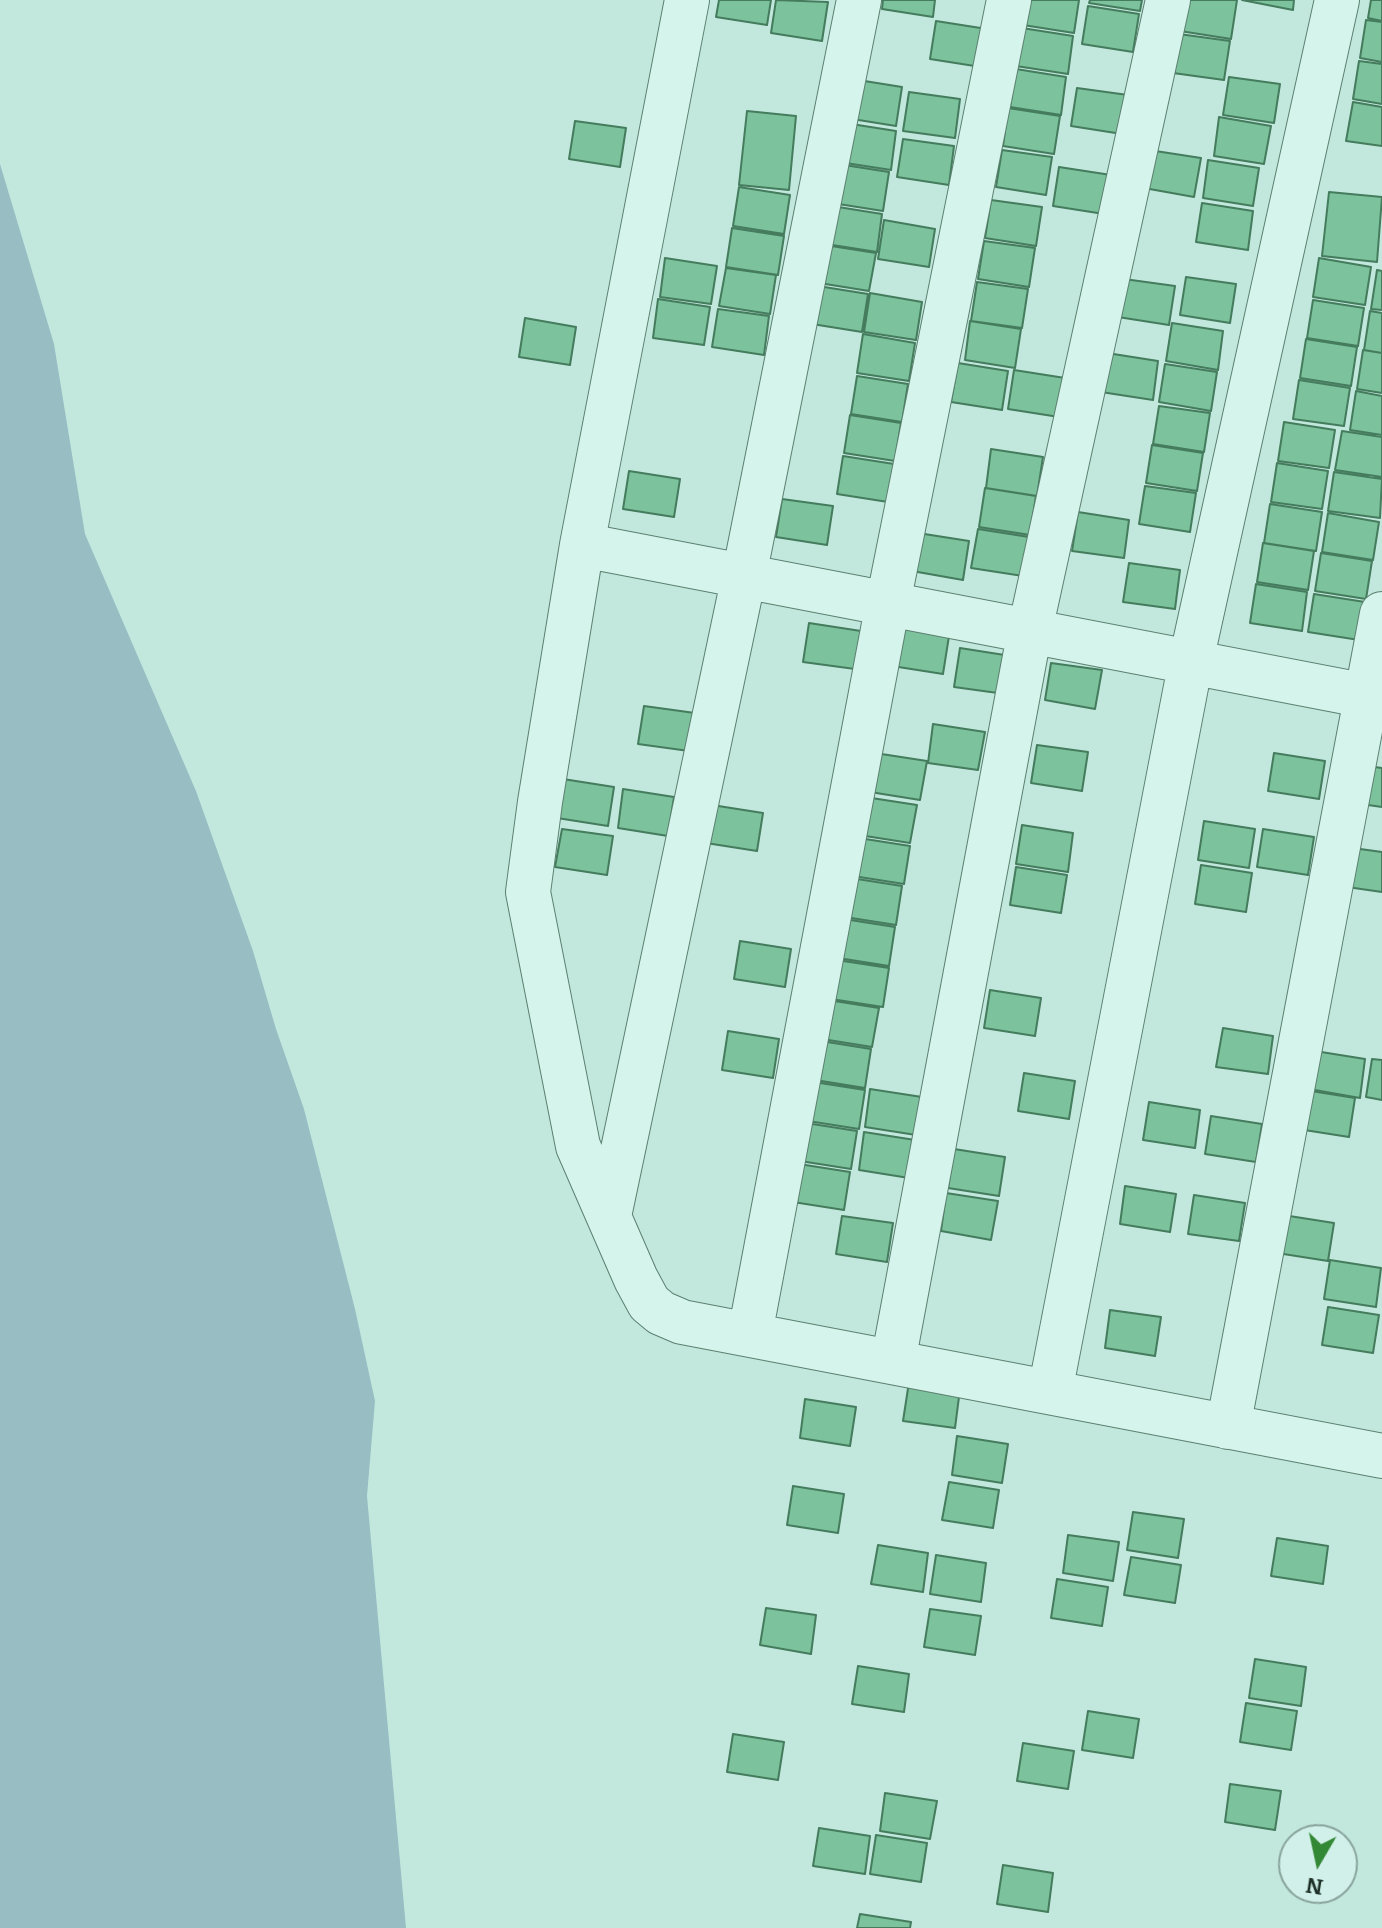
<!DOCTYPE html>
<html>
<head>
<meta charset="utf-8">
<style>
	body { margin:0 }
	#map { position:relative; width:1382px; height:1928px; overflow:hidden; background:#c2e8de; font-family:Bitter,serif }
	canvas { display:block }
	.north { position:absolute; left:1278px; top:1824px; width:80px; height:80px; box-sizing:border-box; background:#d1f0e9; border:2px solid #89a49c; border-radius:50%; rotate:189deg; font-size:22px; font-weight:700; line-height:32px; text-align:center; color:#1e3128 }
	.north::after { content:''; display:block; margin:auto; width:28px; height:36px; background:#338835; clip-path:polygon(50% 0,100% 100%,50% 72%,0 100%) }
</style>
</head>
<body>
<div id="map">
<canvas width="1382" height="1928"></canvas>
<div class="north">N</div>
</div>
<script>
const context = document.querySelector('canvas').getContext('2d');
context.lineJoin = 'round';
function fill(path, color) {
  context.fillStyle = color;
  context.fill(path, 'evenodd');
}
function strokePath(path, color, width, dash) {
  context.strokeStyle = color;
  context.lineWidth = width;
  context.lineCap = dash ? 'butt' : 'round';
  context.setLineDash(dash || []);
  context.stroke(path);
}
const green = new Path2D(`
	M0 164 54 344 85 534 196 791 253 951 276 1029 304 1109 355 1309 375 1401 367 1496 406 1928H0Z`);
const building = new Path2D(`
	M719 0H771L767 25 716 17Z
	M776 0 828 2 822 41 771 33Z
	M883 0H935L933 17 882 9Z
	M1027 0H1079L1074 33 1023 25Z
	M1090 0H1142L1140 11 1089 3Z
	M1185 0H1237L1231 39 1180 31Z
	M1242 0H1294L1293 10Z
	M1371 0H1382V21L1368 18Z
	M1088 6 1139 14 1133 52 1082 44Z
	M1366 20 1382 22V62L1360 58Z
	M936 21 987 29 981 67 930 59Z
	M1022 28 1073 36 1068 74 1016 66Z
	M1179 34 1230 41 1224 80 1173 73Z
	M1359 61 1382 64V104L1353 99Z
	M1016 69 1066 77 1061 115 1010 107Z
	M1229 77 1280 84 1274 123 1223 115Z
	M852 79 902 87 896 126 846 118Z
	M1077 88 1128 95 1122 134 1071 126Z
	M909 92 960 99 955 138 903 131Z
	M1353 102 1382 107V146L1346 141Z
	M1008 108 1060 116 1054 154 1003 146Z
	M747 111 796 116 789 190 739 185Z
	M1219 117 1271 126 1264 164 1214 156Z
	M575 121 626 128 620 167 569 159Z
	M845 123 896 131 891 170 839 162Z
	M903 139 954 146 949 185 897 177Z
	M1002 150 1052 157 1046 195 996 187Z
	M1149 150 1201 158 1194 197 1144 188Z
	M1208 160 1259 168 1253 206 1203 198Z
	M838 164 889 172 883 211 832 203Z
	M1059 167 1111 175 1104 214 1053 206Z
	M739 187 790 195 784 234 733 226Z
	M1329 192 1382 197 1377 262 1322 256Z
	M991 200 1042 207 1036 246 985 238Z
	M1202 203 1253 211 1248 250 1196 242Z
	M832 206 882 214 877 252 826 244Z
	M884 220 935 229 929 267 878 259Z
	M732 228 784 236 778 275 726 267Z
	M984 241 1035 248 1029 287 978 279Z
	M825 245 876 253 869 291 819 283Z
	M665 258 717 266 711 304 660 297Z
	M1319 258 1371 267 1365 305 1313 297Z
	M726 268 776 275 770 314 719 306Z
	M1377 270 1382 271V310L1371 309Z
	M1186 277 1236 284 1230 323 1180 315Z
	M1124 279 1175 286 1169 325 1118 317Z
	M977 282 1028 289 1022 328 971 321Z
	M818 286 868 294 862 332 812 324Z
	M870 293 922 302 916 340 864 332Z
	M658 299 710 307 704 345 653 338Z
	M1313 300 1364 308 1358 346 1307 338Z
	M718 309 769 316 764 355 712 347Z
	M1370 311 1382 313V353L1364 350Z
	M525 318 576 327 570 365 519 357Z
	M970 321 1021 329 1015 368 965 360Z
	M1172 323 1223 331 1218 370 1166 361Z
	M863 334 915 343 909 381 857 373Z
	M1306 339 1357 347 1351 386 1300 378Z
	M1363 350 1382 353V393L1357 389Z
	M1107 353 1158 361 1153 400 1101 392Z
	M958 363 1008 371 1002 410 951 402Z
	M1165 364 1217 372 1211 411 1159 402Z
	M1014 370 1065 378 1059 417 1008 409Z
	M857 376 908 384 902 422 851 414Z
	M1299 380 1350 388 1344 426 1293 419Z
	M1356 391 1382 396V435L1350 430Z
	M1159 406 1210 413 1204 452 1153 444Z
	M850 415 901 423 895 461 844 453Z
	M1284 422 1335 430 1329 468 1278 461Z
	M1342 431 1382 437V477L1335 470Z
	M1152 445 1203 453 1197 491 1146 483Z
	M991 449 1043 457 1037 496 986 488Z
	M843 456 894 464 888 502 837 494Z
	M1277 463 1328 471 1322 509 1271 502Z
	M629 471 680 479 674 517 623 509Z
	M1334 472 1382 479 1380 518 1328 511Z
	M1145 486 1196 493 1190 532 1139 524Z
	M985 488 1036 496 1030 535 979 527Z
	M782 499 833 506 827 545 776 537Z
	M1270 504 1322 512 1316 551 1264 543Z
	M1078 512 1129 520 1124 558 1072 551Z
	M1328 513 1379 522 1373 560 1322 552Z
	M978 529 1029 537 1023 576 971 568Z
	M918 533 969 541 963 580 912 571Z
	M1263 543 1314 551 1308 590 1257 582Z
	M1321 553 1372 561 1366 599 1315 591Z
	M1129 563 1180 570 1175 609 1123 602Z
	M1256 584 1307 592 1302 631 1250 623Z
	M1314 594 1365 602 1359 640 1308 632Z
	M809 623 861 631 855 669 803 662Z
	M898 628 949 636 943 674 892 666Z
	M960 648 1011 656 1005 694 954 687Z
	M1051 663 1102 670 1095 709 1045 700Z
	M644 706 695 713 689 751 638 744Z
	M933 724 985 732 978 770 928 763Z
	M1037 745 1088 752 1082 791 1031 783Z
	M875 753 927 761 920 800 870 792Z
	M1274 753 1325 761 1319 799 1268 791Z
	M1367 766 1382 768V807L1361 804Z
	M563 779 614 787 608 826 557 818Z
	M623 789 674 797 668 836 618 828Z
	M865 797 917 805 910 843 859 835Z
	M712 805 763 813 757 851 706 843Z
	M1204 821 1255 829 1249 868 1198 860Z
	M1022 825 1073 833 1068 872 1016 864Z
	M562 829 613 836 607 875 555 867Z
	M1263 829 1314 837 1308 875 1257 867Z
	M859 838 910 846 904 884 853 876Z
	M1353 848 1382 852V892L1347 887Z
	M1201 865 1252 873 1246 912 1195 904Z
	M1016 867 1067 875 1061 913 1010 905Z
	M851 878 902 886 896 925 845 917Z
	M844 919 895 927 889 966 838 958Z
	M740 941 791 949 785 987 734 979Z
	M837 960 889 968 883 1007 831 999Z
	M990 990 1041 998 1035 1036 984 1028Z
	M828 1000 879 1008 872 1047 822 1039Z
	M1223 1028 1273 1036 1268 1074 1216 1067Z
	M728 1031 779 1039 773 1078 722 1070Z
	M821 1041 871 1049 865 1088 815 1080Z
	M1315 1051 1365 1059 1360 1098 1309 1089Z
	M1372 1059 1382 1060V1100L1366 1097Z
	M1024 1073 1075 1081 1069 1119 1018 1111Z
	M814 1082 865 1090 859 1129 808 1121Z
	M870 1089 922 1097 916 1135 865 1127Z
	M1305 1090 1355 1098 1349 1137 1298 1129Z
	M1149 1102 1200 1110 1195 1148 1143 1140Z
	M1211 1116 1262 1124 1256 1162 1205 1154Z
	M806 1123 857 1131 851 1169 800 1161Z
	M864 1132 915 1140 909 1178 859 1170Z
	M954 1149 1005 1157 999 1196 948 1188Z
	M799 1164 850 1172 844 1210 793 1202Z
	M1125 1186 1176 1194 1170 1232 1120 1224Z
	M946 1193 998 1201 991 1240 941 1231Z
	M1194 1195 1245 1203 1239 1241 1188 1234Z
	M1283 1215 1334 1223 1328 1261 1277 1253Z
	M842 1216 893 1223 887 1262 836 1254Z
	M1330 1260 1381 1268 1376 1307 1324 1299Z
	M1328 1307 1379 1315 1373 1353 1322 1345Z
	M1110 1310 1161 1317 1155 1356 1105 1348Z
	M909 1382 960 1389 955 1428 903 1421Z
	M805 1399 856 1407 850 1446 800 1438Z
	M957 1436 1008 1444 1002 1483 952 1475Z
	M949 1482 999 1490 993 1528 942 1520Z
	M793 1486 844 1494 838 1533 787 1525Z
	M1133 1512 1184 1519 1178 1558 1127 1550Z
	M1068 1535 1119 1542 1113 1581 1063 1573Z
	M1277 1538 1328 1546 1323 1584 1271 1576Z
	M878 1545 928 1553 923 1592 871 1584Z
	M936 1555 986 1563 981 1602 930 1594Z
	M1131 1557 1181 1565 1175 1603 1124 1595Z
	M1057 1579 1108 1587 1102 1626 1051 1618Z
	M766 1608 816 1615 811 1654 760 1645Z
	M930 1609 981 1616 975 1655 924 1647Z
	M1255 1659 1306 1667 1301 1706 1249 1698Z
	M858 1666 909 1674 904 1712 852 1704Z
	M1246 1703 1297 1711 1291 1750 1240 1742Z
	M1088 1711 1139 1719 1133 1758 1082 1750Z
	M733 1734 784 1742 778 1780 727 1772Z
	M1023 1743 1074 1751 1068 1789 1017 1781Z
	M1230 1784 1281 1791 1275 1830 1225 1822Z
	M885 1793 937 1801 930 1839 880 1831Z
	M819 1828 870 1836 865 1874 813 1866Z
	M876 1835 927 1843 921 1882 870 1874Z
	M1003 1865 1053 1873 1048 1912 997 1904Z
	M860 1914 911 1922 910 1928H857Z`);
const minor = new Path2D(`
	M687 0 582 545 1382 699
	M582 545 540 802 528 892 578 1146 636 1279 649 1303 661 1313 682 1322 1382 1456
	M609 1216 744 576 859 0
	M750 1334 888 603 1009 0
	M893 1362 1030 630 1168 0
	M1050 1392 1191 661 1337 0
	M1228 1427 1382 614`);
fill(green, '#98bec4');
fill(building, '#7cc29c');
strokePath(building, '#447c5d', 2);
strokePath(minor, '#5c8070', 46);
strokePath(minor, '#d4f4ec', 44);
</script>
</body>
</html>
